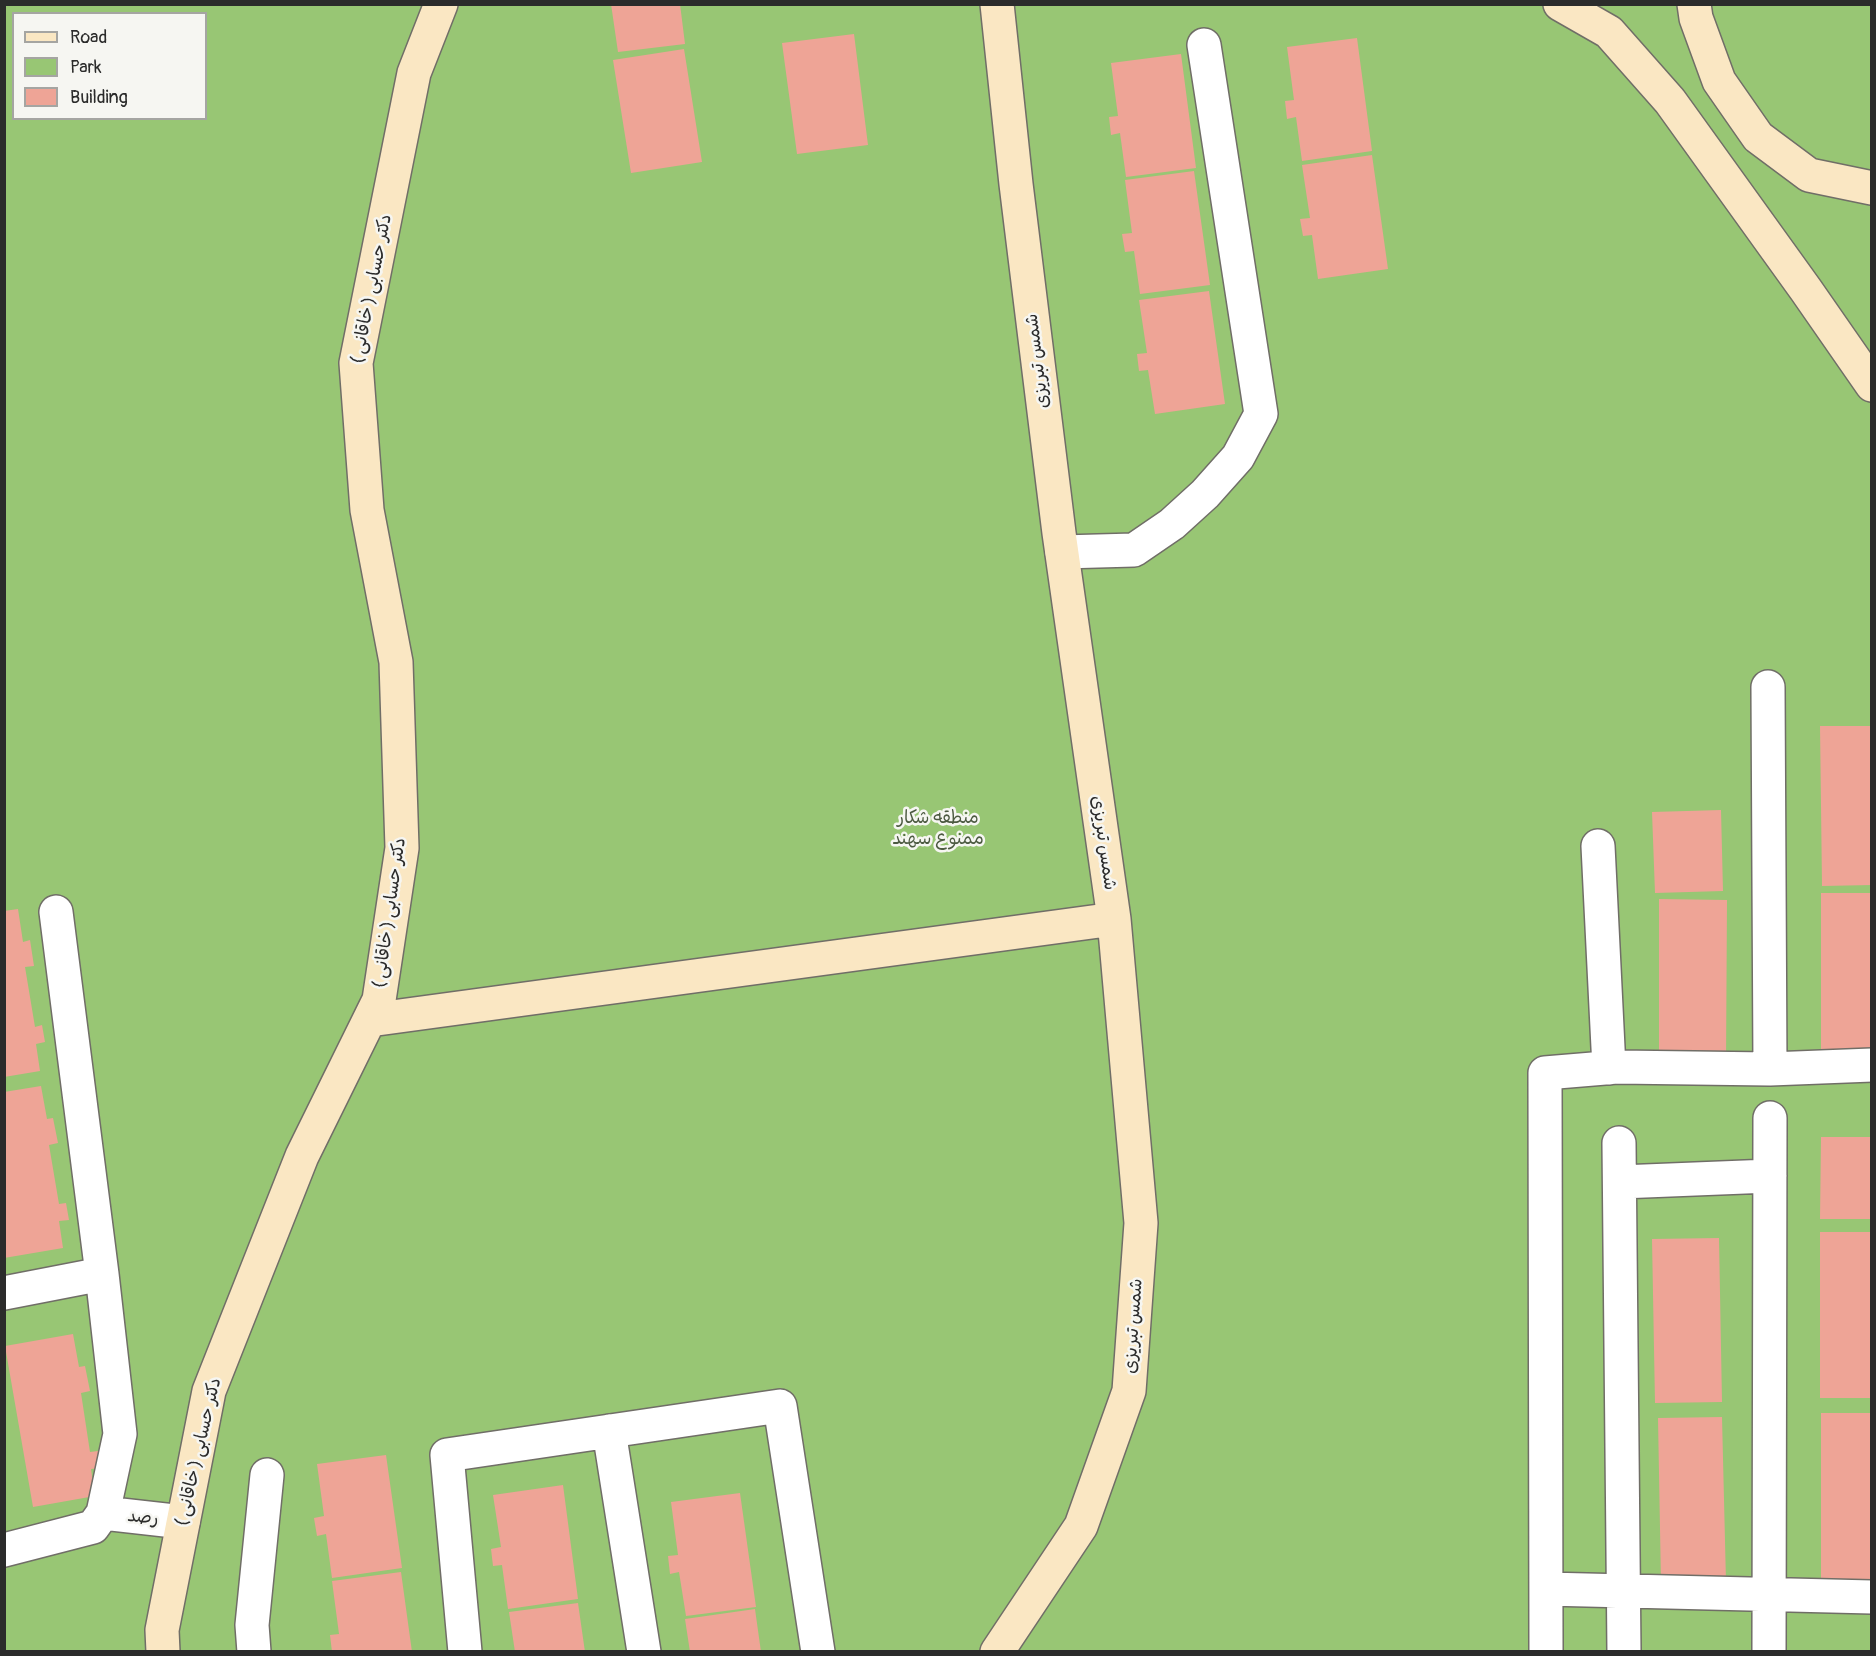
<!DOCTYPE html>
<html>
<head>
<meta charset="utf-8">
<style>
	body { margin:0 }
	#map { position:relative; width:1876px; height:1656px; overflow:hidden; background:#f1ead6; font-family:Pangolin,sans-serif }
	canvas { display:block }
	.frame { position:absolute; inset:0; border:6px solid #2b2b2b; pointer-events:none }
	.legend { position:absolute; left:12px; top:12px; width:195px; height:108px; box-sizing:border-box; background:#f6f6f2; border:2px solid #a5a5a2; margin:0; padding:8px 10px; list-style:none; font-size:18px; color:#2b2b2b }
	.legend li { display:flex; align-items:center; gap:12px; height:30px }
	.legend b { width:30px; border:2px solid #a5a5a2 }
</style>
</head>
<body>
<div id="map">
<canvas width="1876" height="1656"></canvas>
<div class="frame"></div>
<ul class="legend">
<li><b style="height:8px;background:#fae7c3"></b>Road</li>
<li><b style="height:16px;background:#98c674"></b>Park</li>
<li><b style="height:16px;background:#eea496"></b>Building</li>
</ul>
</div>
<script>
const context = document.querySelector('canvas').getContext('2d');
context.lineJoin = 'round';
function fill(path, color) {
  context.fillStyle = color;
  context.fill(path, 'evenodd');
}
function strokePath(path, color, width, dash) {
  context.strokeStyle = color;
  context.lineWidth = width;
  context.lineCap = dash ? 'butt' : 'round';
  context.setLineDash(dash || []);
  context.stroke(path);
}
function write(font, color, halo, rows, align = 'center') {
  context.font = font + ' Pangolin,"Playpen Sans Arabic",sans-serif';
  context.lineWidth = 5;
  context.setLineDash([]);
  context.textBaseline = 'middle';
  context.strokeStyle = halo;
  context.fillStyle = color;
  for (const [text, x, y, turn = 0] of rows) {
    context.save();
    context.translate(x, y);
    context.rotate((+turn || 0) * Math.PI / 180);
    context.textAlign = isNaN(turn) ? turn : align;
    if (halo) context.strokeText(text, 0, 0);
    context.fillText(text, 0, 0);
    context.restore();
  }
}
const green = new Path2D(`
	M5 5H1871V1651L5 1652ZM14 14H206V118H14Z`);
const building = new Path2D(`
	M611 4H680L685 44 618 52Z
	M854 34 868 145 797 154 782 43Z
	M1357 38 1372 151 1302 161 1296 117 1287 119 1285 101 1294 100 1287 47Z
	M684 49 702 162 631 173 613 60Z
	M1181 54 1196 168 1126 177 1120 133 1111 135 1109 117 1118 116 1111 63Z
	M1372 155 1388 269 1318 279 1312 235 1303 236 1300 219 1310 218 1302 165Z
	M1194 171 1210 285 1140 294 1134 251 1125 252 1122 234 1132 233 1125 180Z
	M1209 291 1225 404 1155 414 1148 370 1139 371 1137 354 1147 353 1139 300Z
	M1820 726H1872V885L1822 886Z
	M1721 810 1723 891 1655 893 1652 812Z
	M1821 893H1872V1055H1821Z
	M1659 899 1727 900 1726 1063 1659 1062Z
	M18 909 23 942 30 940 34 966 25 967 35 1027 42 1025 45 1042 36 1044 40 1071 4 1077V911Z
	M41 1086 47 1119 53 1118 58 1143 49 1145 59 1204 66 1203 69 1220 59 1221 63 1248 4 1258V1092Z
	M1821 1137H1872V1219H1820Z
	M1820 1232H1872V1398H1820Z
	M1719 1238 1722 1402 1655 1403 1652 1239Z
	M73 1334 79 1367 85 1366 90 1391 81 1393 90 1452 98 1451 101 1468 91 1469 95 1496 33 1507 5 1346Z
	M1821 1413H1872V1582H1821Z
	M1722 1417 1726 1582 1661 1584 1658 1418Z
	M386 1455 402 1568 332 1578 326 1534 317 1536 314 1518 324 1516 317 1464Z
	M563 1485 578 1599 508 1609 502 1565 493 1566 491 1549 501 1547 493 1495Z
	M740 1493 756 1607 686 1616 679 1572 670 1574 668 1556 678 1555 671 1502Z
	M401 1572 412 1652H332L330 1635 339 1634 332 1581Z
	M578 1603 585 1652H515L509 1612Z
	M755 1609 761 1652H690L685 1619Z`);
const street = new Path2D(`
	M1062 552 1134 550 1172 524 1205 494 1238 457 1261 414 1204 45
	M1768 687 1770 1069
	M1598 846 1609 1068
	M1619 1143 1624 1652
	M1620 1182 1770 1176
	M4 1293 102 1274
	M609 1431 644 1652
	M103 1513 183 1522
	M4 1550 93 1527 103 1513 120 1434 102 1274 56 912
	M1546 1589 1872 1597
	M254 1652 252 1625 267 1475
	M465 1652 447 1455 780 1406 818 1652
	M1546 1652 1545 1073 1617 1067 1770 1069 1872 1065
	M1769 1652 1770 1118`);
const secondary = new Path2D(`
	M997 4 1016 184 1059 533 1114 919 1141 1223 1129 1391 1081 1526 997 1652
	M1560 4 1609 32 1670 101 1806 290 1872 385
	M1694 4 1696 18 1719 81 1758 137 1809 175 1872 188
	M370 1020 1114 919
	M163 1652 162 1630 209 1391 302 1156 379 1000 402 848 396 662 367 510 356 363 414 73 441 4`);
const streetNames = [
	["دکتر حسابی ( خاقانی )",372,289,-79],
	["شمس تبریزی",1038,361,-97],
	["شمس تبریزی",1103,843,82],
	["دکتر حسابی ( خاقانی )",390,913,-82],
	["شمس تبریزی",1134,1326,-86],
	["دکتر حسابی ( خاقانی )",199,1452,-77],
	["رصد",143,1518,6]
];
const parkNames = [
	["منطقه شکار",938,818],
	["ممنوع سهند",938,839]
];
fill(green, '#98c674');
fill(building, '#eea496');
strokePath(street, '#706e67', 36);
strokePath(secondary, '#706e67', 36);
strokePath(street, '#fff', 33);
strokePath(secondary, '#fae7c3', 33);
write('18px', '#2b2b2b', '#f6f6f2', streetNames);
write('18px', '#4c5a41', '#f6f6f2', parkNames);
</script>
</body>
</html>
